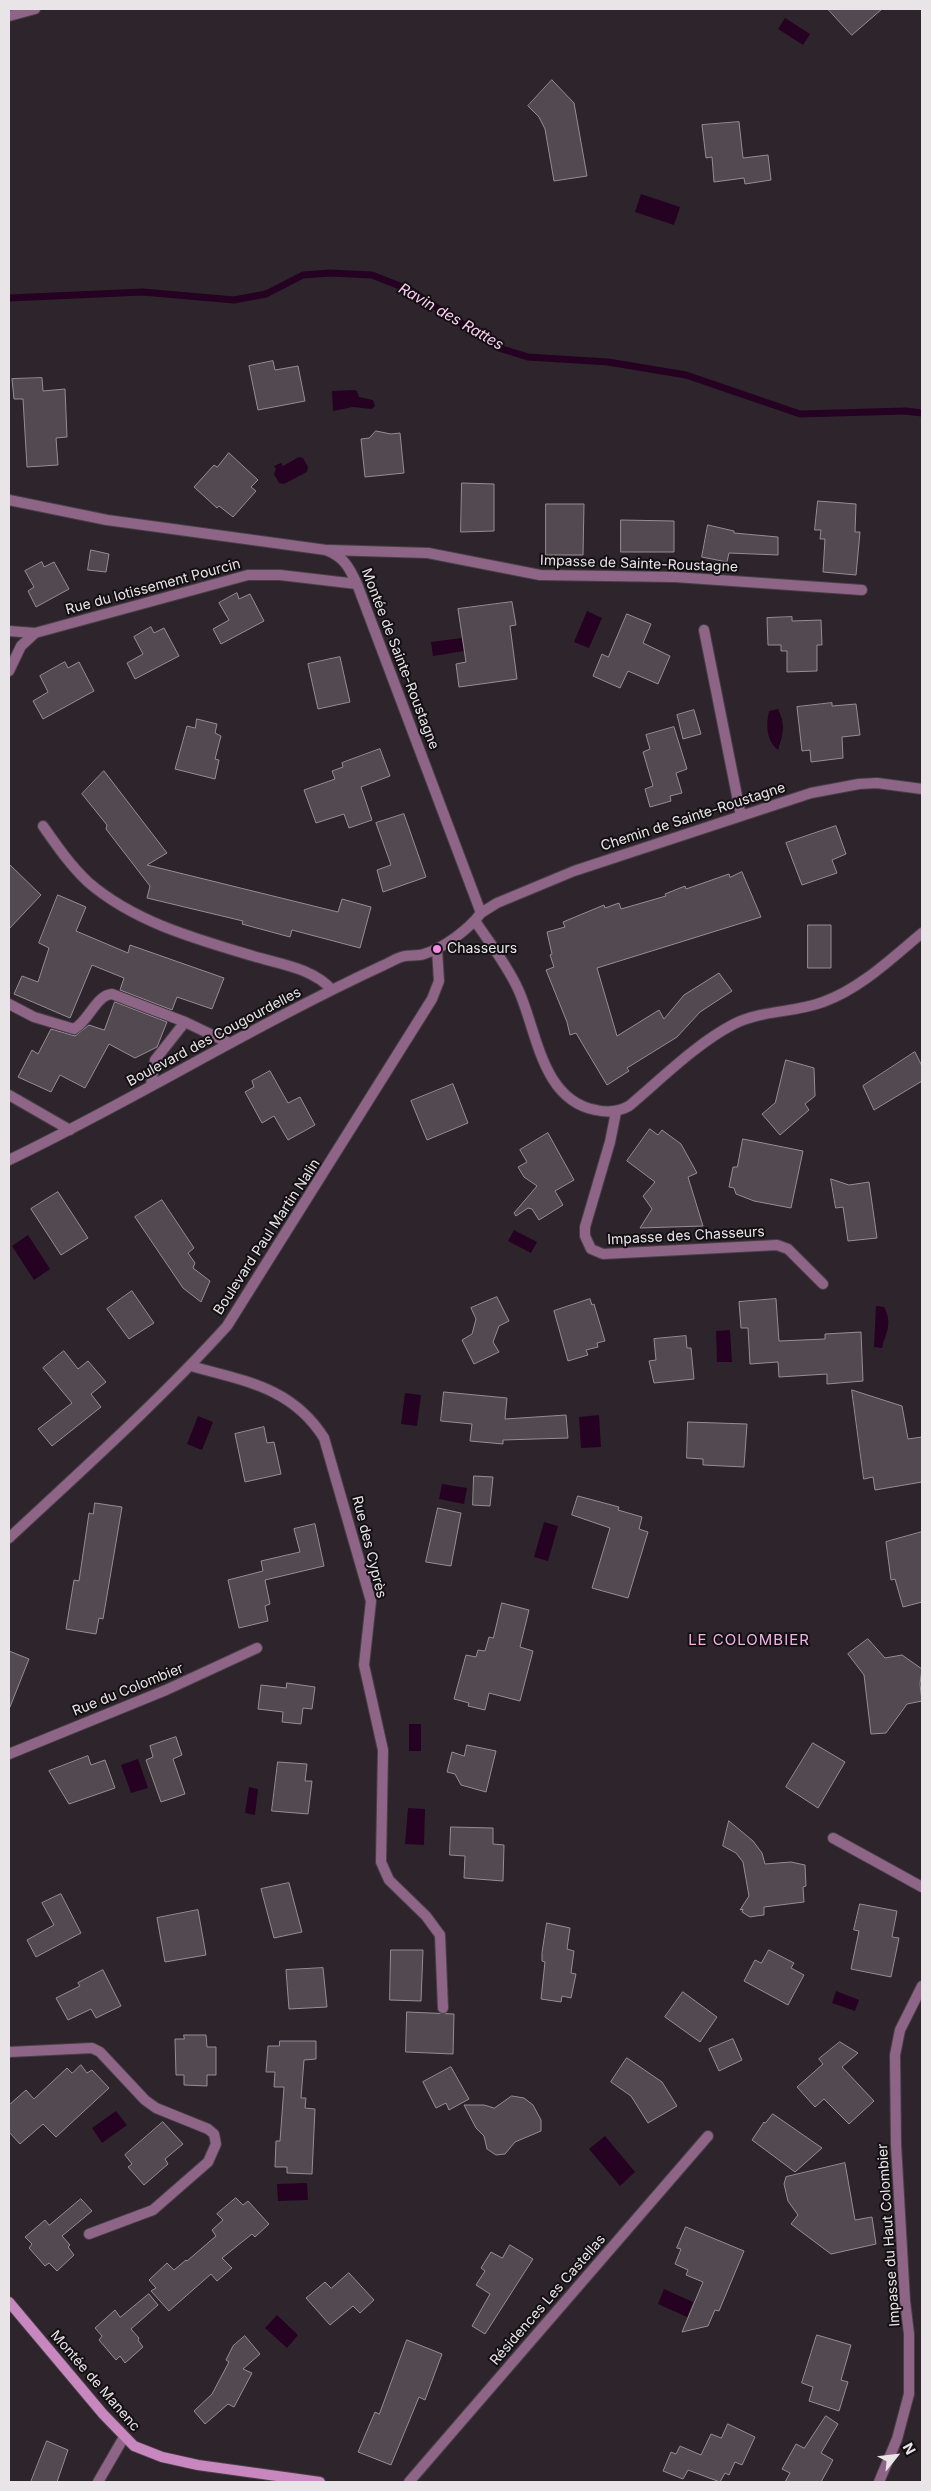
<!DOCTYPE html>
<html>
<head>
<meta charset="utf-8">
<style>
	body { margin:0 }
	#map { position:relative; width:931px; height:2491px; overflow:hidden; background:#2e252c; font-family:Inter,sans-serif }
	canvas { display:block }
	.frame { position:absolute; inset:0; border:10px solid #e9e4e8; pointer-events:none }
	.north { position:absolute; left:871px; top:2431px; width:50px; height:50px; -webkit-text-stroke:4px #131013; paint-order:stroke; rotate:61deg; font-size:14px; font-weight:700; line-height:20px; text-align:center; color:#e9e4e8 }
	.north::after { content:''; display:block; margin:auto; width:18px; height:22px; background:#e9e4e8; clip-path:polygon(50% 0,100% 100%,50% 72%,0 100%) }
</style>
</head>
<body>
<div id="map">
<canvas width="931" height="2491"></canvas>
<div class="frame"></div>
<div class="north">N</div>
</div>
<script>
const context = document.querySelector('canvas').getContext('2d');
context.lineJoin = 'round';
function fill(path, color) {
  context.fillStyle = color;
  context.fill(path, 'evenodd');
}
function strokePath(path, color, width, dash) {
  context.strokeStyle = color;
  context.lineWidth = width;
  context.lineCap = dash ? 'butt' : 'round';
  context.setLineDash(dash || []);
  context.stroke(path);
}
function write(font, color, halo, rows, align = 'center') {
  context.font = font + ' Inter,sans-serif';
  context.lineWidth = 4;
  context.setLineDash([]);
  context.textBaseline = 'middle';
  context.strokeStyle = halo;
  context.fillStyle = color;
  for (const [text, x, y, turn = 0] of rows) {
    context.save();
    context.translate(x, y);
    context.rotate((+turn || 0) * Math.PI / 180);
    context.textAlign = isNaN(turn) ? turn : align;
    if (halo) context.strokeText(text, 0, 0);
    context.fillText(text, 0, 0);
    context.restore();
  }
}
const water = new Path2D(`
	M785 18 810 34 803 45 778 29Z
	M641 194 680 207 674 225 635 212Z
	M354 390 357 391 359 397 373 400 375 406 372 409 353 407 333 411 332 391Z
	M299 457 303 458 308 467 307 472 284 484 279 483 274 474 276 469 274 466 281 463 283 466Z
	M587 611 602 618 589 648 574 642Z
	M462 638 464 651 433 656 431 642Z
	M778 709C786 725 783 735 778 750 766 740 766 725 769 711Z
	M514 1230 537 1242 531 1253 508 1241Z
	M28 1235 50 1269 34 1280 12 1246Z
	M876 1306 884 1307C893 1324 886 1332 882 1348L874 1347Z
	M730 1330 732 1362H717L716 1331Z
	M405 1393 421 1395 417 1426 401 1424Z
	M599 1415 601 1447 581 1448 579 1417Z
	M198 1416 213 1422 202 1450 187 1444Z
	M442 1484 467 1488 464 1504 439 1499Z
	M544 1522 558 1526 548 1561 534 1557Z
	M409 1724H421V1751H409Z
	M138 1759 148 1788 131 1793 121 1765Z
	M249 1787 258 1789 255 1815 245 1813Z
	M408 1808 425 1809 424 1845 405 1844Z
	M836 1991 859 2000 855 2011 832 2003Z
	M116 2111 127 2125 102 2143 92 2128Z
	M605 2136 635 2172 620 2186 589 2149Z
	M307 2183 308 2200 278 2201 277 2184Z
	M664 2289 693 2302 687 2317 658 2304Z
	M277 2315 298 2335 287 2348 265 2328Z`);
const stream = new Path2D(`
	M9 298 143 292 234 300 266 294 303 275 330 273 372 275 410 290 499 348 528 357 608 362 686 375 800 414 905 411 922 413`);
const building = new Path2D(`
	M828 9H882L852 35Z
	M552 80 574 103 587 176 554 181 545 129 539 117 528 106Z
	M739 122 743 158 768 155 771 180 745 184 744 178 714 182 712 157 706 158 702 125Z
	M273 361 275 370 298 366 305 401 258 410 249 366Z
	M42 378 43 391 65 389 67 437 56 438 58 465 27 467 23 399H14L12 379Z
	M376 431 391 434 400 433 404 473 365 477 361 439 369 438Z
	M229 453 258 480 251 487 256 491 233 517 219 506 217 508 194 487 214 465 217 467Z
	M462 483 494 484V531L461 532Z
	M818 501 856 504 855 532H860L856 575 823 572 825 539H820L821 530H815Z
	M546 504H584L583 555H546Z
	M621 520 674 521V552H621Z
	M708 525 734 531V533L778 537V555L729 553 727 562 702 557Z
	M91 550 109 554 106 572 88 570Z
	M42 562 44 567 54 562 69 589 36 607 28 591 34 587 25 571Z
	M237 593 239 599 250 594 264 621 221 644 213 629 229 620 219 603Z
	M512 602 516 625 510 626 517 679 459 687 456 664 466 662 458 609Z
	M627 614 651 624 643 643 670 656 658 684 628 671 620 688 593 676 602 654 608 657Z
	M792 617V621L821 620 822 645H817V671L787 672V651H781V645H768L767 618Z
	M151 627 154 633 164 628 179 656 135 679 127 663 143 654 134 637Z
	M340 657 350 702 318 709 308 664Z
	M65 662 68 668 79 662 94 691 43 719 33 701 48 692 40 676Z
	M832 703V706L856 704 860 735 842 737 843 758 811 762 810 750 802 751 797 707Z
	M694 710 701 734 683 739 677 715Z
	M197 719 217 724 215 733 221 736 215 759 219 760 215 779 175 769 187 726 195 728Z
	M674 727 687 769 676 773 682 793 670 796 671 801 650 807 645 789 653 786 643 752 650 749 646 735Z
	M380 749 390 776 361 787 372 820 349 828 344 814 316 823 304 790 335 779 332 771 343 767 342 763Z
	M104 771 167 853 147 865 338 912 342 899 371 907 360 948 292 930 290 937 242 924 243 921 147 898 150 886 106 829 107 825 82 794Z
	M404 814 426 877 383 892 377 870 391 865 376 823Z
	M836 826 846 854 832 860 837 873 802 885 786 843Z
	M9 864 41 895 9 929Z
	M742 872 761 917 597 968 617 1036 659 1010 664 1019 684 995 719 973 732 991 700 1012 677 1037 627 1068 629 1071 607 1085 576 1033 570 1035 567 1022 546 970 554 967 550 955 552 954 547 932 565 927 563 922 604 905 605 908 619 903 621 909 666 896 665 894 685 886 686 889 729 874 730 877Z
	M58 895 86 907 76 931 128 953 130 945 224 978 212 1009 177 997 172 1010 120 990 124 978 92 965 70 1018 14 994 22 976 38 982 49 948 39 943Z
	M808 925H831V968H808Z
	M115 1002 167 1022 157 1047 135 1058 109 1044 85 1088 60 1075 51 1092 18 1077 32 1050 38 1054 51 1029 75 1036 89 1025 104 1030Z
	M915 1052 922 1066V1081L874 1110 863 1086Z
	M786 1060 814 1068 815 1096 805 1104 809 1110 780 1135 762 1114 775 1103Z
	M270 1071 288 1103 300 1097 315 1125 288 1140 274 1116 262 1123 245 1092 254 1087 252 1081Z
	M453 1084 468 1123 427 1140 411 1101Z
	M650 1129 658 1135 662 1130 681 1144 697 1173 688 1177 703 1226 640 1228 652 1209 643 1196 655 1182 627 1161Z
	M548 1133 574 1180 555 1191 563 1205 539 1220 532 1209 528 1208 516 1216 514 1213 537 1186 524 1177 518 1167 527 1162 520 1150Z
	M743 1139 803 1151 791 1208 754 1201 736 1194 734 1188 729 1187 733 1167H737Z
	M831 1179 849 1185 869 1182 877 1238 848 1241 843 1207 836 1208Z
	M58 1192 88 1238 61 1255 31 1209Z
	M162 1200 194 1248 188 1253 195 1263 193 1268 210 1281 201 1302 183 1288 135 1217Z
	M132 1291 154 1323 129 1339 107 1309Z
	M497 1297 509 1321 499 1326 493 1342 499 1352 474 1364 462 1340 472 1334 476 1319 471 1308Z
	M590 1299 592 1305 594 1304 605 1341 597 1343 598 1347 586 1350 588 1355 568 1361 554 1311Z
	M776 1299 779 1341 825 1339V1334L861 1332 863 1381 827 1384V1374L779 1377 778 1362 750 1364 748 1328H741L739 1302Z
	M686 1336 687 1348H691L694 1379 654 1383 649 1361 656 1360 654 1339Z
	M64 1351 78 1369 88 1361 106 1382 91 1394 101 1407 52 1446 38 1429 72 1403 43 1368Z
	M852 1390 902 1406 908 1439 922 1437V1482L875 1490 873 1477 864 1479Z
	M444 1392 507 1398 505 1419 566 1415 568 1438 503 1440V1444L470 1441 472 1424 441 1421Z
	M688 1422 747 1424 744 1467 703 1465V1459L687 1458Z
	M264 1427 267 1443 274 1442 281 1474 245 1482 235 1434Z
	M474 1476 493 1477 490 1506 473 1505Z
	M578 1496 619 1507 618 1510 642 1517 639 1529 648 1532 628 1598 592 1588 610 1528 572 1515Z
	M95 1503 122 1507 103 1619 99 1618 96 1634 66 1629 74 1580 79 1581 89 1513 93 1514Z
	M438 1508 461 1513 451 1566 426 1562Z
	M315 1524 324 1566 265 1580 270 1604 265 1606 268 1621 239 1628 228 1580 263 1571 261 1561 300 1552 294 1529Z
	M922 1532V1602L903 1607 895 1579 891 1580 886 1542Z
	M502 1603 529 1610 520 1647 533 1651 520 1701 489 1693 485 1710 468 1706 469 1703 454 1699 466 1655 476 1657 478 1650 485 1651 489 1637 493 1638Z
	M868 1639 885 1658 902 1655 922 1669 920 1684 922 1701 907 1704 886 1733 871 1734 864 1675 848 1654Z
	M9 1651 29 1659 10 1707H9Z
	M287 1683 315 1687 312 1709 303 1708 301 1724 282 1722 283 1712 258 1709 261 1685 286 1688Z
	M176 1737 182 1755 173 1759 185 1794 161 1802 146 1760 153 1757 150 1746Z
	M813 1743 845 1762 818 1808 786 1787Z
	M467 1745 496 1751 486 1792 461 1785 455 1774 447 1772 452 1752 464 1756Z
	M88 1756 91 1765 105 1760 115 1788 69 1804 49 1771Z
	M278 1762 307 1764 305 1781H312L308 1814 272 1811Z
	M729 1821 753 1841 762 1853 765 1864 791 1862 805 1865 806 1886 803 1887 804 1902 764 1907V1915L756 1916 750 1917 742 1912 743 1909 740 1910 749 1896 743 1862 736 1853 723 1846Z
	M451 1827 493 1828V1844L504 1845 503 1881 464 1878 465 1856 450 1855Z
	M289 1883 302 1932 274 1938 261 1889Z
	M61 1894 81 1933 36 1957 27 1940 54 1925 42 1903Z
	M860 1904 897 1911 892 1937 899 1938 891 1977 851 1969 859 1931 854 1930Z
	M198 1910 206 1955 165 1962 157 1918Z
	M547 1923 570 1928 567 1949 574 1951 571 1973 576 1974 571 1998 562 1996 561 2002 541 1999 545 1962 542 1961V1953Z
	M391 1950H423L421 2001 390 2000Z
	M769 1950 794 1963 791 1968 804 1975 788 2005 744 1981 755 1960 761 1963Z
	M323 1968 327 2007 289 2009 286 1970Z
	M103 1970 121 2006 96 2018 91 2009 68 2020 56 1998 80 1986 78 1983Z
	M683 1992 717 2017 700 2042 665 2017Z
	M407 2012 454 2014 453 2054 406 2052Z
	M184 2035H206L207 2047H216V2075H207V2086L184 2085V2075H176L175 2039H184Z
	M733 2039 742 2060 719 2071 709 2049Z
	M280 2041H316V2059L304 2060 301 2098H306L305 2108 315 2109 312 2174 287 2173V2167H275L276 2141H280L284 2087H274L275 2072H266L268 2046H279Z
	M840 2042 858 2053 842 2067 874 2101 849 2124 824 2099 815 2107 797 2087 823 2064 819 2059Z
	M627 2058 662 2082 677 2106 648 2123 631 2096 611 2082Z
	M81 2065 87 2073 92 2070 109 2088 56 2137 43 2124 20 2144 9 2132V2105L26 2090 34 2099 67 2068 72 2073Z
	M451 2067 469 2099 449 2110 446 2103 436 2108 423 2082Z
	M512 2096 524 2098 533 2105 541 2120V2131L515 2142 505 2154 496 2155 487 2149 484 2136 476 2128 464 2105H484L494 2108Z
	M773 2114 822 2148 795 2172 752 2140 764 2122 765 2123Z
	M163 2122 183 2144 165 2159 168 2164 144 2185 128 2167 132 2164 125 2155Z
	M845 2163 855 2220 872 2217 876 2244 831 2254 791 2224 798 2215 788 2201 784 2184 786 2177Z
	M236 2198 243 2205 248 2201 269 2224 255 2237 252 2234 222 2258 232 2268 217 2281 211 2274 169 2311 151 2291 156 2288 149 2280 167 2263 174 2270 186 2260 187 2261 216 2236 212 2230 223 2220 217 2214Z
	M81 2199 92 2211 62 2236 70 2245 68 2247 74 2255 57 2271 49 2263 45 2266 29 2248 32 2244 25 2237 45 2220 49 2225Z
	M686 2227 744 2251 719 2311 715 2310 708 2326 682 2332 703 2282 686 2275 688 2270 675 2264 681 2249 677 2248Z
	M510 2245 533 2259 485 2334 472 2326 490 2294 476 2285 485 2271 481 2268 491 2252 502 2258Z
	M349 2273 374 2300 360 2313 353 2306 330 2325 306 2298 325 2282 331 2288Z
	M149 2294 158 2305 131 2329 139 2338 138 2340 143 2347 125 2363 120 2356 116 2360 99 2340 102 2336 95 2328 115 2310 120 2317Z
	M817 2335 851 2345 841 2380 848 2382 839 2411 809 2401 813 2387 802 2383Z
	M245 2336 260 2354 243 2369 252 2373 234 2407 228 2404 205 2424 194 2411 212 2394 229 2362 226 2360 233 2346Z
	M407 2340 442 2354 425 2400 419 2397 391 2465 358 2452 375 2412 379 2414Z
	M826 2416 838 2424 821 2453 833 2460 821 2482H785L790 2473 782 2469 796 2444 804 2448Z
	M728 2424 755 2437 742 2465 735 2462 729 2475 725 2473 720 2482 688 2470 683 2479 663 2471 671 2452 676 2454 680 2446 701 2455 711 2434 721 2438Z
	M47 2441 68 2450 57 2482H31Z`);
const street = new Path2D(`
	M9 16 35 9
	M9 500 107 520 326 550C344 557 349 567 357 584L481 913C469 929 444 948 424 954 418 956 411 955 405 956 398 957 391 962 384 965 256 1024 136 1099 9 1160
	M329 550 428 553 540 575 675 577 862 590
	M704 630 741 816
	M9 631 35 633
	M9 671 21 646 35 633 248 575H280L357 584
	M43 826C57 846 70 865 88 882 134 922 196 939 253 956 279 964 313 968 332 990
	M481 913 497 903 574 871 811 793 859 784 877 783 922 789
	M475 921C490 943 507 965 518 989 537 1030 541 1100 596 1110 608 1113 618 1112 629 1106 661 1079 697 1043 734 1024 762 1010 794 1013 823 1002 860 989 892 958 922 933
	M9 1004 34 1017 74 1029C89 1021 96 995 112 994L185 1022 229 1043
	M151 1085 155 1060 185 1022
	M9 1095 70 1130
	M616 1112 610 1142 585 1227V1236L591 1249 603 1254 777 1245 788 1249 823 1284
	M191 1366C244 1381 292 1387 324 1438L371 1601 364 1665 383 1750 381 1862 389 1880 426 1916 440 1935 443 2008
	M9 1538C83 1469 159 1401 227 1326L432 999 439 981 437 949
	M9 1754 166 1690 257 1648
	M833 1838 922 1887
	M9 2052 92 2048 100 2052 145 2100 156 2108 208 2129 214 2134 216 2144 208 2162 153 2210 89 2234
	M98 2482 124 2437
	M409 2482 708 2136
	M879 2482 897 2439 909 2394V2334L905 2301 896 2144 895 2055 900 2030 922 1986`);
const secondary = new Path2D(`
	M9 2302 103 2414 134 2446 162 2457 198 2465 320 2482`);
const markers = [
	[437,949,5,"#f987e9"]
];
const streetNames = [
	["Impasse de Sainte-Roustagne",639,564,2],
	["Rue du lotissement Pourcin",153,587,-15],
	["Montée de Sainte-Roustagne",400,659,69],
	["Chemin de Sainte-Roustagne",693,817,-18],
	["Boulevard des Cougourdelles",214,1037,-28],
	["Impasse des Chasseurs",686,1236,-3],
	["Boulevard Paul Martin Nalin",267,1237,-57],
	["Rue des Cyprès",369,1547,76],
	["Rue du Colombier",128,1690,-22],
	["Impasse du Haut Colombier",889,2235,-94],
	["Résidences Les Castellas",548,2300,-49],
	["Montée de Manenc",95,2381,49]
];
const poiNames = [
	["Chasseurs",447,949]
];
const waterNames = [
	["Ravin des Rattes",451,317,30]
];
const neighbourhoodNames = [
	["LE COLOMBIER",749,1640]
];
fill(water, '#250222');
strokePath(stream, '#250222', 7);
fill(building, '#524951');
strokePath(building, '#978c95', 1);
strokePath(street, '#484046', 12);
strokePath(secondary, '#484046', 12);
strokePath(street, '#8e6587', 10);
strokePath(secondary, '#c887be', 10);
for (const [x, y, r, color] of markers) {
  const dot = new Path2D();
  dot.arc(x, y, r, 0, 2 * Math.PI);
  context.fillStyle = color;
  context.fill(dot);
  strokePath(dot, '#131013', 2);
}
write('14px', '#e9e4e8', '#131013', streetNames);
write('14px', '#e9e4e8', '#131013', poiNames, 'left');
write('italic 15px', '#fdccf4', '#131013', waterNames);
context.letterSpacing = '1px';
write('15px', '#f1b1e6', '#131013', neighbourhoodNames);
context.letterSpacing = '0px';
</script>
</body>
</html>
